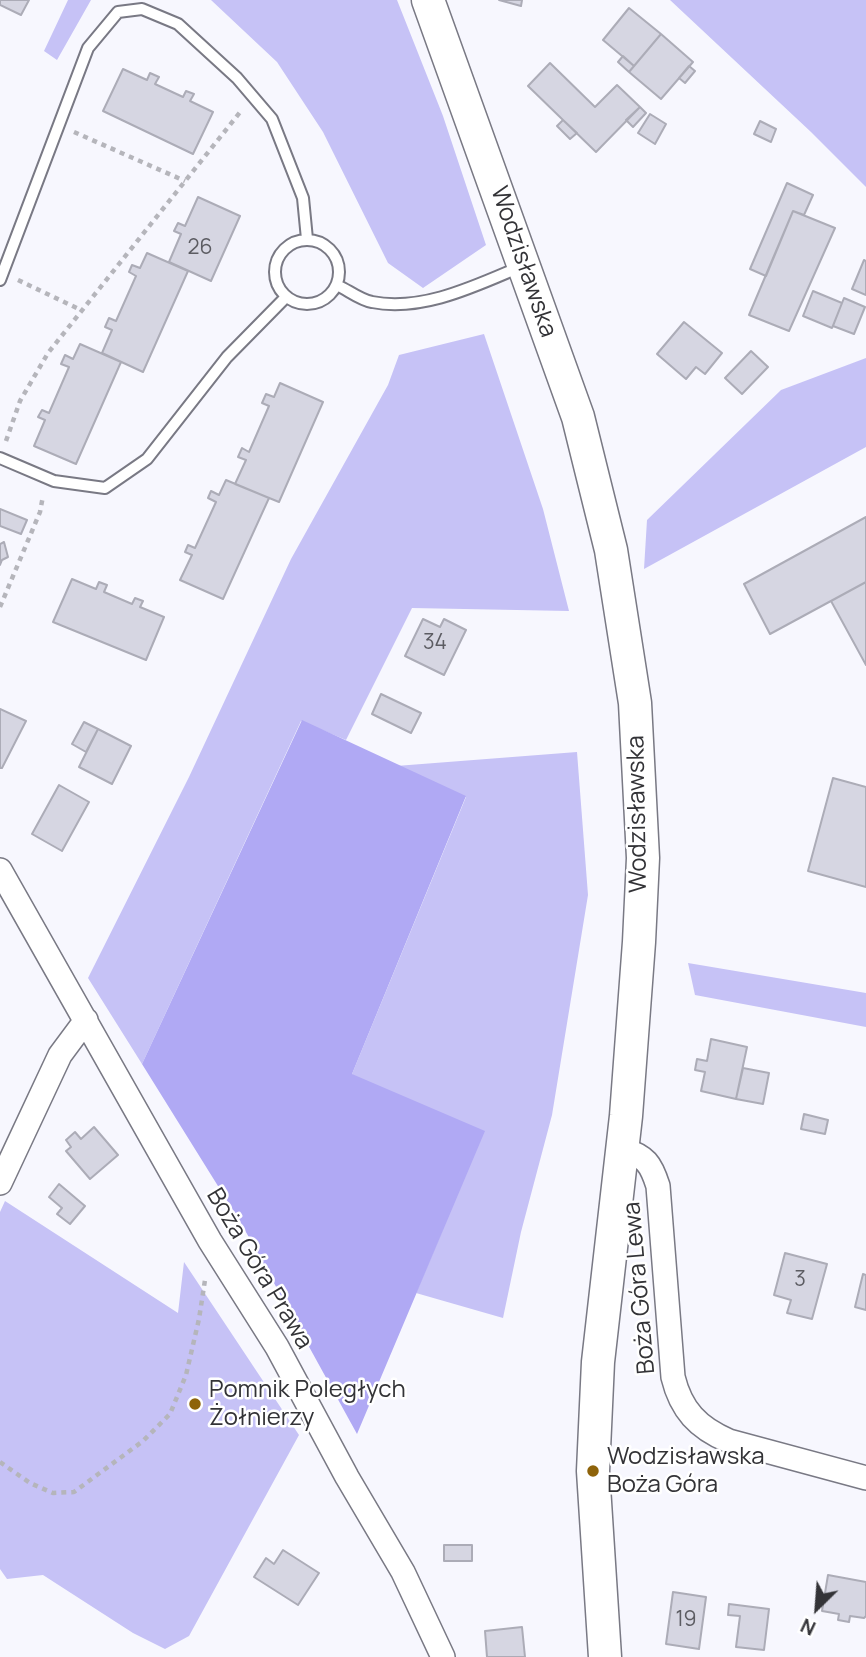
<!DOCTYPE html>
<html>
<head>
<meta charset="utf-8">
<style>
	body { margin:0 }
	#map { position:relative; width:866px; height:1657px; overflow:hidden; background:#f7f7fe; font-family:Manrope,sans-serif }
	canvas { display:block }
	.north { position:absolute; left:782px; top:1573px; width:70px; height:70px; -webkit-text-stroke:5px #fff; paint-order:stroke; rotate:205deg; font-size:19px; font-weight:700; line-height:28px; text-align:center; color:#333337 }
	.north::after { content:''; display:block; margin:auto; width:24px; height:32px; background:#333337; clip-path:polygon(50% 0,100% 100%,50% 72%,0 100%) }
</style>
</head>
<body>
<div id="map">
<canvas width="866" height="1657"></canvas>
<div class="north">N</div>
</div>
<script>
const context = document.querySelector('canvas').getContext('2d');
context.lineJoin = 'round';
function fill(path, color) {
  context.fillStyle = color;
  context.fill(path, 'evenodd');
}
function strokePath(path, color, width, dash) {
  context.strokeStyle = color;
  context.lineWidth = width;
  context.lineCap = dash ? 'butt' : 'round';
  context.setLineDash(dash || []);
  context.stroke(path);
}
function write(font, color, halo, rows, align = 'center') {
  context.font = font + ' Manrope,sans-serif';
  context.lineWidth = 5;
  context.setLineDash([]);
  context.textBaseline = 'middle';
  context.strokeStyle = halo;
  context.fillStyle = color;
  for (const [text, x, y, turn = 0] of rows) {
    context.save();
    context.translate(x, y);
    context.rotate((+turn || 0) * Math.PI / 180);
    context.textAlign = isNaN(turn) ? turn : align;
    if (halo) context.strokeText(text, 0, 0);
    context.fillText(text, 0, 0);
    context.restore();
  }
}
const green = new Path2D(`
	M68 0H91L57 60 44 51Z
	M211 0H397L443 116 486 245 423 288 388 263 323 132 277 62Z
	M670 0H866V187L811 132Z
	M484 334 543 509 569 611 412 608 346 740 301 721 142 1064 88 978 189 777 291 559 388 385 399 355Z
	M866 358V447L644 569 647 520 781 390Z
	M577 752 588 895 552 1115 521 1232 503 1318 416 1293 443 1229 352 1074 466 797 396 766Z
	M688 963 866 993V1027L695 995Z
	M5 1201 178 1313 184 1262 299 1435 189 1636 165 1649 133 1633 43 1575 7 1579 0 1569V1212Z`);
const forest = new Path2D(`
	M302 720 466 796 352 1074 485 1131 357 1434 241 1223 142 1064Z`);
const building = new Path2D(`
	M0 0H29L21 15 0 5Z
	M499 0H522L521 6Z
	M629 8 661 34 634 66 603 40Z
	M661 34 693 62 661 99 629 72Z
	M623 56 634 66 629 72 618 62Z
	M550 63 595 107 617 85 640 107 596 152 528 86Z
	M689 66 695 71 685 83 679 78Z
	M123 69 147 80 150 73 159 77 155 84 183 97 186 91 194 94 190 101 213 112 193 154 103 111Z
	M640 107 646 113 633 127 626 120Z
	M650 114 666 124 655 144 638 133Z
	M563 120 577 133 570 139 557 126Z
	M760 121 776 129 771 142 754 134Z
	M787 183 813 195 804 215 793 211 766 276 750 269Z
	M198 197 240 216 211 281 169 262 181 234 174 231 178 223 185 226Z
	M793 211 835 228 789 331 749 315Z
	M147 253 188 271 143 372 102 353 112 330 105 327 109 318 116 321 136 276 129 272 132 265 140 268Z
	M864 260 866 261V295L852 289Z
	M813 291 842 303 832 328 803 316Z
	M844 298 865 307 854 334 833 326Z
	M684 322 722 353 705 374 696 367 686 379 657 354Z
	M80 344 121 362 76 464 34 446 45 420 38 417 42 410 49 413 69 367 61 364 65 355 73 359Z
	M751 351 768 367 742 394 725 378Z
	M280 383 323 402 279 502 235 484 246 460 238 457 242 448 249 452 269 406 262 403 266 394 274 397Z
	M226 480 269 498 223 599 180 580 192 555 185 552 188 545 195 548 216 502 208 498 211 491 219 495Z
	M0 509 27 520 21 534 0 526Z
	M866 517V582L770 634 744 584Z
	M4 542 8 557 2 560 0 565V544Z
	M72 579 96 589 99 582 107 585 104 592 132 604 135 598 143 601 140 607 164 617 146 660 53 622Z
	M866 582V665L831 601Z
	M423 619 440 627 444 619 466 630 444 675 405 656Z
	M381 694 421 713 411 733 372 714Z
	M0 709 26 721 2 768H0Z
	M84 722 98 729 86 752 72 744Z
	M98 729 131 746 112 784 79 767Z
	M833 778 866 787V887L808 871Z
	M59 785 89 802 62 851 32 834Z
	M711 1039 747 1047 736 1099 701 1091 705 1072 695 1070 697 1059 707 1061Z
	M743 1068 769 1073 763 1104 736 1099Z
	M804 1114 828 1120 825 1134 801 1129Z
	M94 1127 118 1155 90 1179 66 1151 71 1147 66 1140 75 1132 81 1139Z
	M59 1184 85 1206 70 1224 57 1214 62 1208 49 1197Z
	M785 1253 827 1264 812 1319 787 1313 791 1300 774 1295Z
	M863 1274 866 1275V1310L855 1307Z
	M444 1545H472V1561H444Z
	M283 1550 319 1573 298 1605 254 1577 266 1558 274 1564Z
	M828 1575 866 1582V1616L864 1618 850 1616 849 1622 838 1620 839 1614 822 1611Z
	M673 1592 706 1597 699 1649 666 1644Z
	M729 1604 769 1609 764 1650 736 1647 740 1616 728 1615Z
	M522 1627 525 1657H487L485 1631Z`);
const path = new Path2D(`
	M74 132 185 181
	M18 280 83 311
	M6 441 20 401 48 353 241 111
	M0 607 40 512 43 496
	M0 1462 30 1483 53 1493 74 1492 143 1441 170 1414 186 1375 199 1319 205 1280`);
const lane = new Path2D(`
	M275 272a32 32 0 1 1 64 0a32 32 0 1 1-64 0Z
	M0 280 88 48 118 12 142 9 178 24 237 78 272 119 303 198 307 239
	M337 285C348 290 360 300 372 302 422 312 475 286 520 267
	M0 458 54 481 105 488 147 459 227 357 286 297`);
const street = new Path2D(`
	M0 870 210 1241 277 1347 347 1477 403 1572 443 1657
	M622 1149C646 1156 651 1164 658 1186L673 1377C681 1410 698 1428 729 1441L866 1478
	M0 1183 60 1055 86 1020`);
const secondary = new Path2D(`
	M428 0 578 417 611 550 635 703 643 858 639 942 626 1116 598 1362 593 1471 605 1657`);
const markers = [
	[195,1404,7,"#8e630a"],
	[593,1471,7,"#8e630a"]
];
const numberNames = [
	["26",200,248],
	["34",435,643],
	["3",800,1280],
	["19",686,1620]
];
const streetNames = [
	["Wodzisławska",523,262,71],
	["Wodzisławska",638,814,-91],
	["Boża Góra Prawa",259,1269,59],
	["Boża Góra Lewa",640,1288,-95]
];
const poiNames = [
	["Pomnik Poległych",209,1390],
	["Żołnierzy",209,1418],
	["Wodzisławska",607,1457],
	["Boża Góra",607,1485]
];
fill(green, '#c6c2f6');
fill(forest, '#b0a9f4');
fill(building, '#d6d6e2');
strokePath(building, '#acacb7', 2);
strokePath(lane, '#797984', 14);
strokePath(street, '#797984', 26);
strokePath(secondary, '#797984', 35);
strokePath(path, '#b5b5bb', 4.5, [5, 5]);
strokePath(lane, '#fff', 10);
strokePath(street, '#fff', 23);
strokePath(secondary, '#fff', 32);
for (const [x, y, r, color] of markers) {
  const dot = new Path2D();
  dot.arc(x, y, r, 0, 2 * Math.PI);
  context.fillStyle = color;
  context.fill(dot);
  strokePath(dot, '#fff', 2.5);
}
write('21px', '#5c5c62', null, numberNames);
write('24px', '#333337', '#fff', streetNames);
write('24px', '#333337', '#fff', poiNames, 'left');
</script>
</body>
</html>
